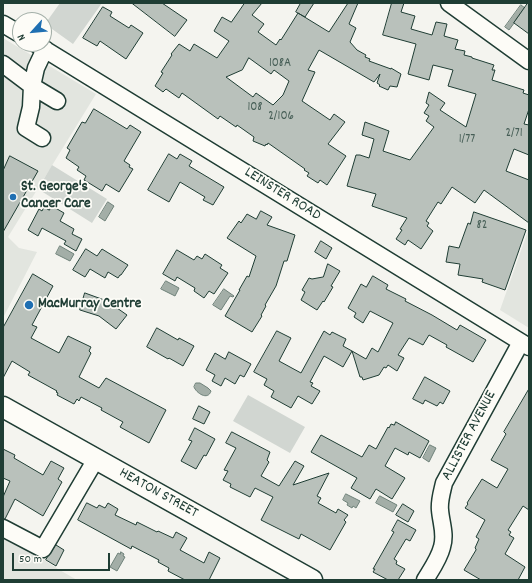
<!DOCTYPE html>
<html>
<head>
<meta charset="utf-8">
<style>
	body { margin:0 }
	#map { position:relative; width:532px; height:583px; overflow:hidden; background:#f4f4ef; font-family:Dekko,sans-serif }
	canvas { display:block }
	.frame { position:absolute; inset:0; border:4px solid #1f3d34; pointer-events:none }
	.north { position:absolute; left:12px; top:12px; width:40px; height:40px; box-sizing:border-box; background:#fdfcf7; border:1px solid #a4b0a9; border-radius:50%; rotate:243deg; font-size:11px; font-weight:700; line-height:16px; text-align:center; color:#1f3d34 }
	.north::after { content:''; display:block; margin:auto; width:14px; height:18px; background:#1f6fb2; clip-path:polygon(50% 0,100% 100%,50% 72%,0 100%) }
	.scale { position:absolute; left:12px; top:553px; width:98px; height:18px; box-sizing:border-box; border:2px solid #1f3d34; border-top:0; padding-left:5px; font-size:12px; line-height:14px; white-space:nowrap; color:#1f3d34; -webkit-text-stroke:3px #fdfcf7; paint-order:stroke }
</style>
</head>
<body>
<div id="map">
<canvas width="532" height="583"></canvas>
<div class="frame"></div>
<div class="north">N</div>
<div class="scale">50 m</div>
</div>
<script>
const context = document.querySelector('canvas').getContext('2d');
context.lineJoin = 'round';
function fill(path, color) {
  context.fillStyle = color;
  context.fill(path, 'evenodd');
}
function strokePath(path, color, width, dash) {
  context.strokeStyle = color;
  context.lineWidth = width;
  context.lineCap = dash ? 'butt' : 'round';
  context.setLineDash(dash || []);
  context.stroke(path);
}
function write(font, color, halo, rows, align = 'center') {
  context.font = font + ' Dekko,sans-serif';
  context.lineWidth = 3.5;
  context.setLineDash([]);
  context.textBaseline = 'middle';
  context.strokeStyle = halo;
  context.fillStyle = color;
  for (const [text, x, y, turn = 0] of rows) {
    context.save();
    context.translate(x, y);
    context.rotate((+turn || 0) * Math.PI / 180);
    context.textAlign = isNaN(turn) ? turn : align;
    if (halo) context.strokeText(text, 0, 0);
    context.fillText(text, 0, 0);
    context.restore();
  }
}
const built = new Path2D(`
	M3 38 96 94 8 237 19 248 37 252 3 318Z
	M529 228V328L500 310Z
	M3 533 58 569 77 580H3Z`);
const green = new Path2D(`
	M60 3H102L73 44 45 24Z
	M52 165 107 199 92 223 38 189Z
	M248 395 305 427 290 453 233 421Z`);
const water = new Path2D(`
	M521 5 525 8 509 30 505 27Z
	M108 202 114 206 105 221 99 217Z
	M60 246 74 254 70 261 56 254Z
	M166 281 179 288 175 296 161 289Z
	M224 289 234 296 233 297 230 296 221 310 213 305Z
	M196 383H200L208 388 211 391C208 401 196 393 194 387Z
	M430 445 436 448 429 462 423 458Z
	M346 494 360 501 356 508 353 506 352 508 347 505 348 503 343 500Z
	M380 496 397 505 393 512 376 503Z
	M121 552 124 554 123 556 125 557 117 571 110 567 118 553 120 554Z`);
const building = new Path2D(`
	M132 3H162L187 20 175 36Z
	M245 3H262L252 15 264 24 258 32 276 45 280 39 281 40 298 13 329 32 348 3H358L349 24 356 28 350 42 357 50 366 55 365 57 370 59 369 61 391 69V68L401 74 397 87 390 86 388 90 379 86 380 85 377 83 380 74 374 82 319 50 308 70 315 72 302 101 330 120 334 114 345 122 328 144 346 156 327 185 320 180 318 183 307 176 309 173 304 170 305 169 268 143 267 145 266 144 265 146 253 141 254 137 237 125 236 127 220 116 218 119 182 93 179 98 166 89 163 92 155 86 163 73 161 72 172 55 171 54 179 44 190 51 194 44 217 58 229 41 214 31 222 17 231 22ZM249 58 271 74 274 70 289 81 283 95 273 105 256 93 253 97 226 77 242 70Z
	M301 3H314L305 17 296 12Z
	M392 3H404L401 12 415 16 411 29 432 35 436 22 447 24 444 36 458 40 455 49 465 51 464 55 472 57V58L494 65 492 70H495L492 80 524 90 523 93 529 95V109L524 124 529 125V155L514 149 506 171 529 180V223L484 190 475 203 452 187 441 204 438 202 426 221 429 223 427 226 433 231 421 249 408 240 405 245 396 239 402 230 400 229 407 218 372 206 376 194 347 186 356 155H360L369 158 374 139 362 135 365 122 389 131 383 151 410 160 434 127 426 121 429 116 424 113 429 105 426 103 429 92 445 103 440 110 466 127 476 94 448 86 453 70 433 65 429 80 408 74 416 44 383 35Z
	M528 3H529V34L514 23Z
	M103 7 112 12 110 16 129 28 131 25 143 33 126 59 100 41 97 46 83 38Z
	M94 109 127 129 130 125 141 132 124 161 130 165 129 167 133 169 119 192 106 184 102 191 84 180 86 176 77 170 79 167 66 158 70 150 67 148 82 122 85 123Z
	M169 154 177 159 180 154 192 161 189 166 224 187 213 205 203 200 205 197 180 182 169 202 148 190Z
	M10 156 38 171 3 232V171Z
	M52 206 64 213 60 221 74 229 72 234 82 239 76 251 64 244 66 241 42 228 38 236 28 230 39 209 42 211 44 207 49 210Z
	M261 211 272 217 267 225 295 235 287 261H284L276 286 265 305 266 306 261 315 262 316 252 332 225 316 240 290H239L247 276 249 277 256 256 227 238 239 221 241 223 247 214 256 219Z
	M474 212 526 230 505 290 482 282 483 279 458 275 460 264 446 262 449 246 459 248 468 223 470 224Z
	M321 241 332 248 326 259 315 252Z
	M86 249 97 256 102 249 128 265 121 275H120L118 278 108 272 105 278 90 269 85 277 73 270Z
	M177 250 194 260 197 256 202 259 205 254 222 265 220 268 228 273 214 294 209 291 204 298 194 291 195 288 177 277 175 281 163 274Z
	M328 264 340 271 331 286 333 287 324 302 323 301 317 310 301 300 305 292 302 290 309 278 312 279 323 277Z
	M33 274 53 286 32 325 37 327 31 338 59 353 68 336 91 347 89 351 91 353 79 377 99 388 106 378 166 410 149 443 120 427 123 422 101 410 102 408 81 397 79 401 77 399 74 404 57 395 58 393 56 392 57 391 28 375 30 372 12 361 3 378V328Z
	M373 276 388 285 386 289 406 299 405 301 432 315 457 330 460 325 486 340 473 362 446 347 447 345 429 335 423 345 409 338 398 355 404 358 397 371 388 365 386 368 384 367 379 375 363 380 362 377H360L352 351 366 359 372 348 378 352 393 323 370 311 363 323 354 317 356 313 348 308 361 284 366 287Z
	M85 293 107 301 127 315 116 329 99 316 80 310Z
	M157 328 178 340 179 338 194 346 183 366 169 358 168 359 147 347Z
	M277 331 291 338 279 361 301 373 324 331 330 335 332 332 346 339 343 346 352 351 343 367 324 356 310 382 313 383 311 386 320 391 312 404 298 396 291 408 271 397 274 391 264 385 267 379 254 372Z
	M229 352 251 364 244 377 240 375 235 384 225 378 221 386 212 381 215 375 206 370 215 353 225 359Z
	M425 377 450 391 443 404 440 402 437 406 425 400 423 404 413 399Z
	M529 389V510L523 506 508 530 511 532 509 535 514 538 505 554 525 567 518 580H481L464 570 476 550V549L475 548 479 539 476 537 485 520 465 508 468 504 467 503 482 479 497 488 508 469 491 460 506 434 504 432Z
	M199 406 210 412 204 424 193 419Z
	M396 422 429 441 420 458 409 452 408 455 395 448 385 466 405 478 392 499 376 489 370 499 351 488 357 478 311 452 321 435 362 457 369 445 376 449 388 427 389 428 391 424 394 425Z
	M195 428 215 439 206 456 204 455 196 469 181 461 192 441 189 440Z
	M232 432 270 452 267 460 269 462 261 476 279 486 295 461 304 466 293 485 329 473 317 496 321 498 318 503 336 513 338 509 348 515 344 520 346 522 330 550 301 534 299 539 261 520 273 497 255 488 250 497 230 487 231 484 223 480 228 471 224 470 236 448 226 443Z
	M3 449 15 455 14 458 43 475 51 461 64 468 58 479 62 482 43 516 15 499 5 519H3V497L10 481 3 478Z
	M87 503 97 508 99 505 105 508 108 503 118 509 115 515 136 525 137 522 157 532 158 531 173 538 176 532 187 538 180 550 204 563 209 552 220 558 209 580H185L168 571 169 568 158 562 159 560 132 546 131 549 78 520Z
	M403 504 414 511 408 522 396 515Z
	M398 520 416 530 410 541 406 539 394 559 397 561 396 564 405 569 398 580H388L373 572 375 569H373L394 532 392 531Z
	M56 545 64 550 56 566 46 560Z`);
const minor = new Path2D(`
	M449 3 529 61
	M3 24 20 34
	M36 44 529 347
	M3 64 32 86 57 101
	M42 138 26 128 31 107 32 86 36 68 45 49
	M3 528 43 549 96 459
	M425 580C431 570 439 559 442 547 446 534 441 523 440 510 439 501 442 492 444 483L521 342`);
const major = new Path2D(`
	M3 407 312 580`);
const markers = [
	[13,197,4,"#1f6fb2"],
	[29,305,5,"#1f6fb2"]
];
const numberNames = [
	["108A",280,64],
	["108",255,108],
	["2/106",281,117],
	["2/71",514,134],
	["1/77",467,140],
	["82",482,226]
];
const poiNames = [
	["St. George's",21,188],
	["Cancer Care",21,205],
	["MacMurray Centre",38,305]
];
const streetNames = [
	["LEINSTER ROAD",282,195,32],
	["ALLISTER AVENUE",470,436,-62],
	["HEATON STREET",158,494,29]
];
fill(built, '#e2e5df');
fill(green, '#d1d6d1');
fill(water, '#a3aea7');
strokePath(water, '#6e8179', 1);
fill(building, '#b9c1bb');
strokePath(building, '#1f3d34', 1);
strokePath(minor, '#1f3d34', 19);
strokePath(major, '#1f3d34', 23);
strokePath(minor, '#fdfcf7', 16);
strokePath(major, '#fdfcf7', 20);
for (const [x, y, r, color] of markers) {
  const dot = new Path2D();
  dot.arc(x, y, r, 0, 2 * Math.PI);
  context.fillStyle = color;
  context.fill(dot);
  strokePath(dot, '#fdfcf7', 1.5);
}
write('13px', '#465e56', null, numberNames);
write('bold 15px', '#1f3d34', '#fdfcf7', poiNames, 'left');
write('15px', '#1f3d34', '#fdfcf7', streetNames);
</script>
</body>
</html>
